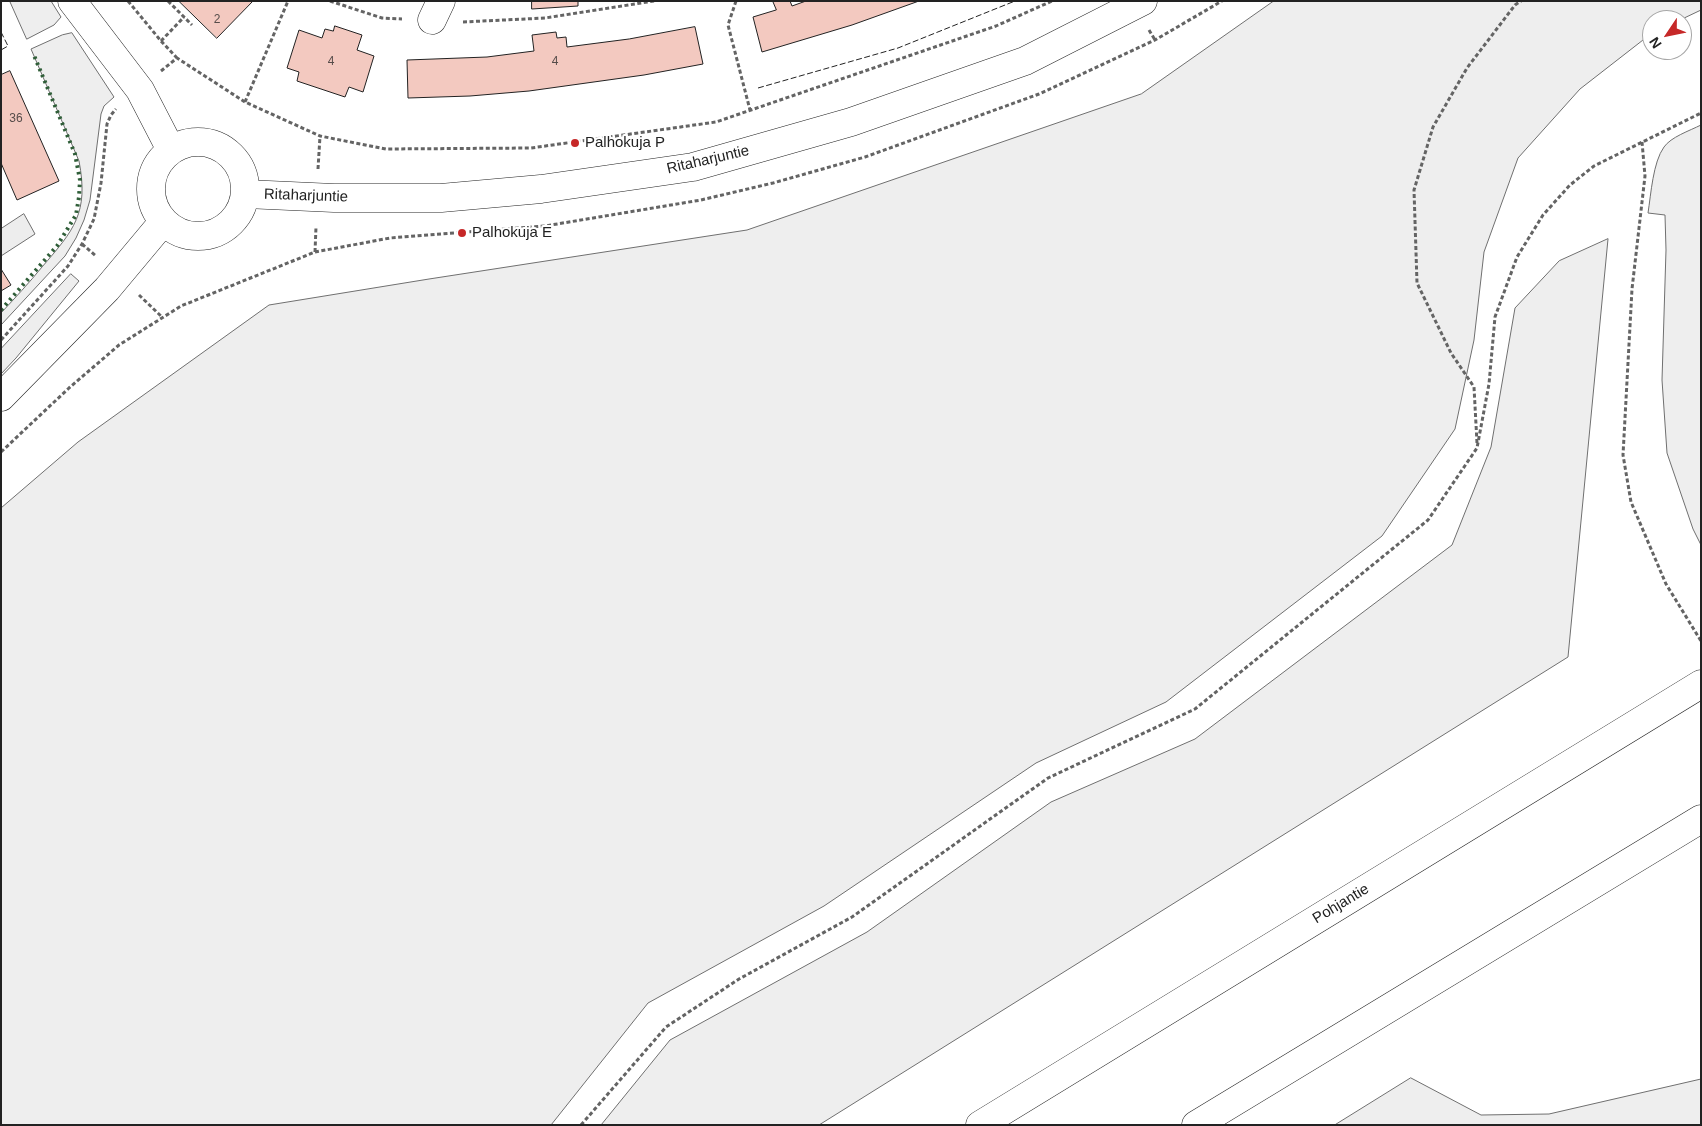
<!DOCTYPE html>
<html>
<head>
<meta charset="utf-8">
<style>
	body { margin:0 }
	#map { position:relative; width:1702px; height:1126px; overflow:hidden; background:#fff; font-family:Arial,sans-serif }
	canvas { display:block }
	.frame { position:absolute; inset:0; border:2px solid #222; pointer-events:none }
	.north { position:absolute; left:1642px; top:10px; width:50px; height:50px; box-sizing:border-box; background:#fff; border:1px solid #a7a7a7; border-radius:50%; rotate:236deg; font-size:14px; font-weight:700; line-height:20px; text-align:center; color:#222 }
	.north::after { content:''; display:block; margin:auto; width:18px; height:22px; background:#c62828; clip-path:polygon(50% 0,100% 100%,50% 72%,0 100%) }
</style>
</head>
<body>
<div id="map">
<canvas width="1702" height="1126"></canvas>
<div class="frame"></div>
<div class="north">N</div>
</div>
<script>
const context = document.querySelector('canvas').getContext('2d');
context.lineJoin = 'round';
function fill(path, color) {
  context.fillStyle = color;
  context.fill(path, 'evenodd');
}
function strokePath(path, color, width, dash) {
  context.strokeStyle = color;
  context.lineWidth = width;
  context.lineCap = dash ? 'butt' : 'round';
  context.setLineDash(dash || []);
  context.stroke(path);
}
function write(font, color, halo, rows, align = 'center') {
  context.font = font + ' Arial,sans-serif';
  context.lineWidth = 4;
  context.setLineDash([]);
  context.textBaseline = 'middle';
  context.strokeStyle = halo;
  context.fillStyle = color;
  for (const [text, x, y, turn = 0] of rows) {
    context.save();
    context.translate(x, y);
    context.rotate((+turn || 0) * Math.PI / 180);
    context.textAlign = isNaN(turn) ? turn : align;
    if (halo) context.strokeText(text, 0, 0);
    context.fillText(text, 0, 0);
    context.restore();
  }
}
const green = new Path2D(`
	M10 1H51L61 17 54 25 27 39Z
	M1274 1H1701V10L1680 20H1652V33L1580 89 1518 158 1484 252 1474 340 1455 429 1382 536 1166 702 1036 763 824 906 648 1003 551 1125H1V508L78 442 269 305 429 279 747 230 1141 94Z
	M72 33 114 97 104 106 101 114 90 200 84 220 76 238 65 256 1 325V313C15 298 29 283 42 267 74 230 89 213 79 161L31 49 62 35Z
	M1701 125V545L1693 529 1667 453 1662 380 1666 250 1665 215 1648 213C1651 194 1653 162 1664 147 1671 137 1689 131 1701 125Z
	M1608 239 1568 657 819 1125H601L670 1040 867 932 1051 802 1195 739 1452 545 1491 447 1515 308 1559 261Z
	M71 274 79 281 16 358 1 374V349Z
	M1411 1078 1481 1115 1549 1114 1701 1079V1125H1335Z`);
const parking = new Path2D(`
	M24 214 35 234 1 256V229Z`);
const building = new Path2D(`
	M179 1H253L217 38Z
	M532 1H578V6L532 9Z
	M773 1H790L792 6 806 1H919L852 25 762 52 753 17 776 10Z
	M335 26 362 35 357 50 374 56 363 92 349 87 345 97 297 81 299 72 287 68 299 30 322 38 325 29 333 31Z
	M695 27 703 64 644 75 529 91 470 96 408 98 407 60 487 57 534 51 532 35 556 32 557 38 566 37 567 47 629 39Z
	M10 71 59 181 17 200 1 163V75Z
	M1 269 11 285 1 291Z`);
const path = new Path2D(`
	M128 1 161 41 177 58
	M168 1 192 25
	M330 1 382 18 402 19
	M736 1 728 25 750 110
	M463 22 545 18 654 1
	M1149 30 1155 40
	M161 41 184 17
	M161 71 177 58 245 102 320 136 386 149 531 148 716 122 996 26 1052 1
	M245 102 288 1
	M1642 142 1645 176 1632 289 1623 455 1631 502 1666 584 1701 641
	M318 169 320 136
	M82 244 96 256
	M315 252 316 227
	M139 295 162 317
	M1 340 68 266 82 244 94 219 101 183 107 124 111 115 116 109
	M1477 443 1474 387 1451 353 1417 283 1414 190 1433 127 1467 68 1515 5 1521 1
	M1 452 69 388 119 345 181 306 315 252 390 238 545 226 701 200 773 183 865 157 1039 94 1155 40 1222 1
	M581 1125 666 1027 739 979 852 917 1048 778 1195 709 1428 520 1477 448 1489 384 1495 317 1517 257 1543 215 1570 185 1594 166 1701 113`);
const minor = new Path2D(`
	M72 1 140 90 171 150
	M432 20 441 1
	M151 189a47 47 0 1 1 94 0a47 47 0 1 1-94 0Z
	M246 194 334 198H441L541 189 693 167 851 122 1025 61 1143 1
	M1 397 107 289 163 222`);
const highway = new Path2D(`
	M980 1125 1701 684
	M1196 1125 1701 819`);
const hedge = new Path2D(`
	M1 310 57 246 76 215 79 197 80 180 75 154 33 53`);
const fence = new Path2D(`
	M1 32 8 46 1 50
	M758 88 898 48 1015 1`);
const markers = [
	[575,143,5,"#c62828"],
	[462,233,5,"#c62828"]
];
const numberNames = [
	["2",217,20],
	["4",331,62],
	["4",555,62],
	["36",16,119]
];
const poiNames = [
	["Palhokuja P",585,143],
	["Palhokuja E",472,233]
];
const streetNames = [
	["Ritaharjuntie",708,160,-13],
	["Ritaharjuntie",306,196,2],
	["Pohjantie",1341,904,-31]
];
fill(green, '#eee');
strokePath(green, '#6f6f6f', 1);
fill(parking, '#ededed');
strokePath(parking, '#6f6f6f', 1);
fill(building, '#f3c9c0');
strokePath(building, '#222', 1);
strokePath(minor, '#222', 29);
strokePath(highway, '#222', 29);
strokePath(path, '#646464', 3, [4, 2.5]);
strokePath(minor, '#fff', 28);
strokePath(highway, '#fff', 28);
strokePath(hedge, '#2f5e38', 4, [2.5, 4]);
strokePath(fence, '#222', 1, [6, 2.5]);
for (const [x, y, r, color] of markers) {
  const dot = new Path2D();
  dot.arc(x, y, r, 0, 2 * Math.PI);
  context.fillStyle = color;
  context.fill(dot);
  strokePath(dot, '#fff', 2);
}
write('12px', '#564c4a', null, numberNames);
write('15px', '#222', '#fff', poiNames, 'left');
write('15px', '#222', '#fff', streetNames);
</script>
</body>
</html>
